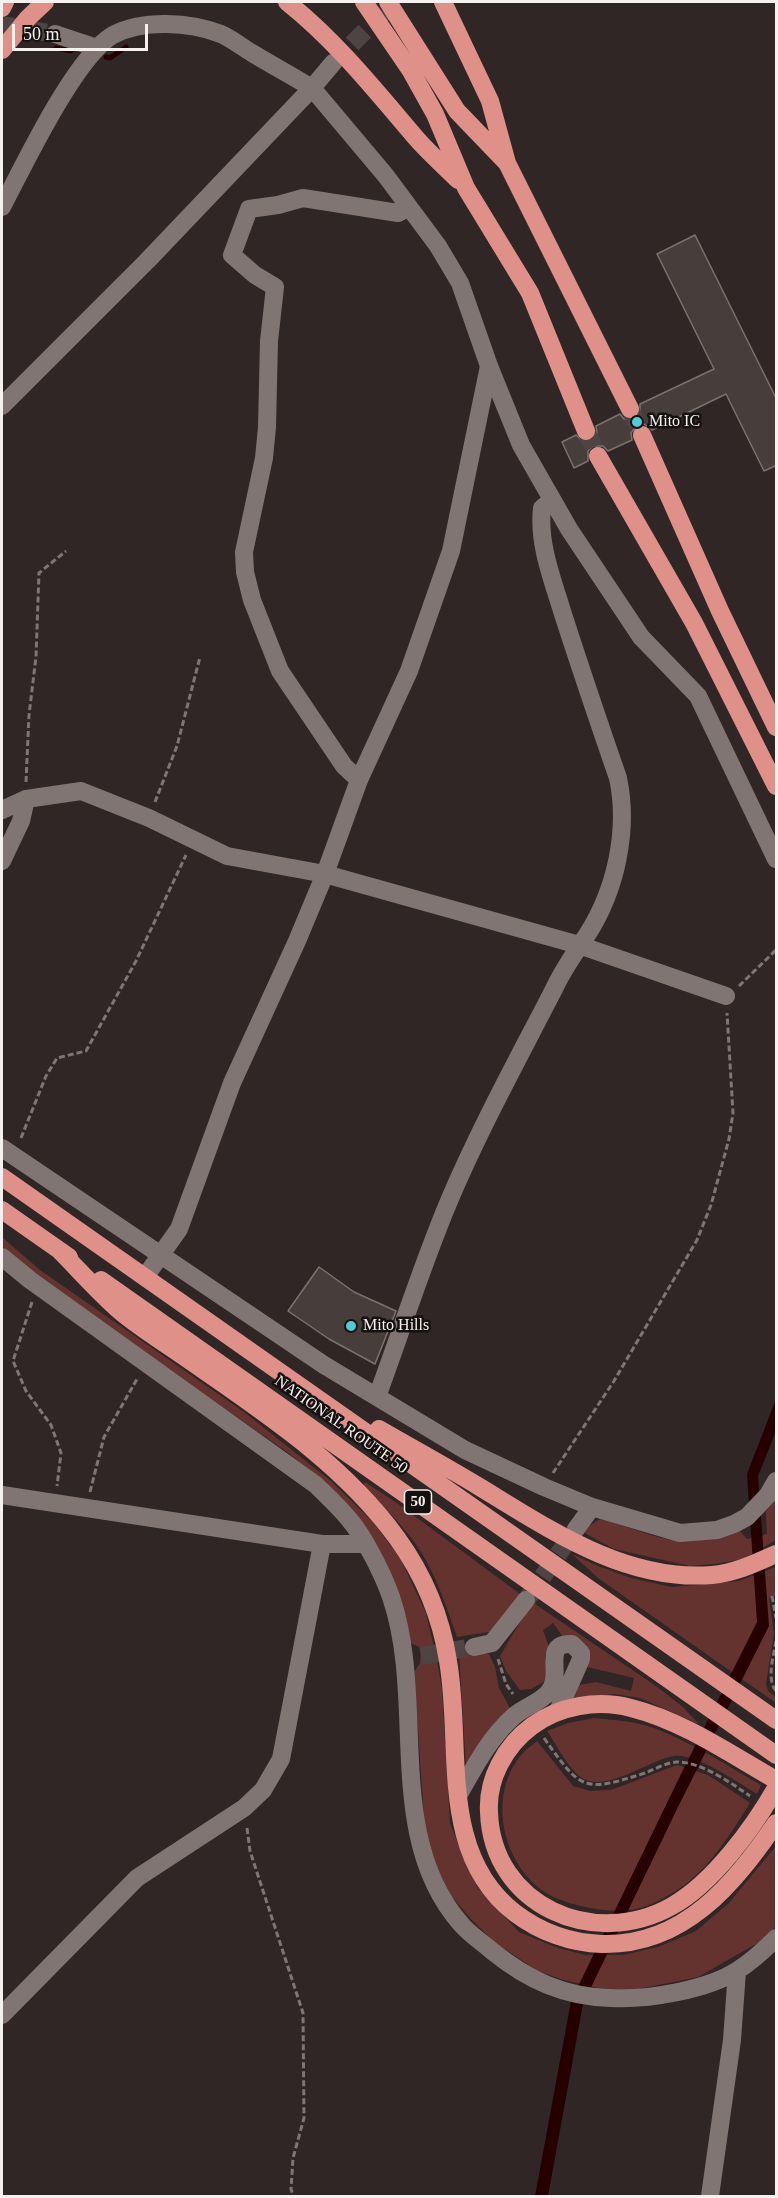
<!DOCTYPE html>
<html>
<head>
<meta charset="utf-8">
<style>
	body { margin:0 }
	#map { position:relative; width:778px; height:2198px; overflow:hidden; background:#302625; font-family:"Times New Roman",serif }
	canvas { display:block }
	.frame { position:absolute; inset:0; border:3px solid #f6f0ef; pointer-events:none }
	.scale { position:absolute; left:12px; top:24px; width:136px; height:27px; box-sizing:border-box; border:3px solid #f6f0ef; border-top:0; padding-left:8px; font-size:18px; line-height:21px; white-space:nowrap; color:#f6f0ef; -webkit-text-stroke:4px #151110; paint-order:stroke }
</style>
</head>
<body>
<div id="map">
<canvas width="778" height="2198"></canvas>
<div class="frame"></div>
<div class="scale">50 m</div>
</div>
<script>
const context = document.querySelector('canvas').getContext('2d');
context.lineJoin = 'round';
function fill(path, color) {
  context.fillStyle = color;
  context.fill(path, 'evenodd');
}
function strokePath(path, color, width, dash) {
  context.strokeStyle = color;
  context.lineWidth = width;
  context.lineCap = dash ? 'butt' : 'round';
  context.setLineDash(dash || []);
  context.stroke(path);
}
function write(font, color, halo, rows, align = 'center') {
  context.font = font + ' "Times New Roman",serif';
  context.lineWidth = 5;
  context.setLineDash([]);
  context.textBaseline = 'middle';
  context.strokeStyle = halo;
  context.fillStyle = color;
  for (const [text, x, y, turn = 0] of rows) {
    context.save();
    context.translate(x, y);
    context.rotate((+turn || 0) * Math.PI / 180);
    context.textAlign = isNaN(turn) ? turn : align;
    if (halo) context.strokeText(text, 0, 0);
    context.fillText(text, 0, 0);
    context.restore();
  }
}
const green = new Path2D(`
	M2 1237 40 1270 244 1412 331 1481 372 1521 400 1558 426 1613 437 1660 442 1690 450 1824 477 1887 519 1932 555 1947 585 1955H623L658 1947 696 1931 729 1903 776 1846V1926L763 1940 698 1977 633 1990 598 1988 564 1980 538 1971 494 1942 471 1919 442 1885 425 1832 414 1672 420 1663 421 1648 409 1642 328 1485 287 1452 40 1279 2 1246Z
	M365 1482 397 1503 520 1594 495 1631 457 1637C447 1609 437 1577 421 1552 405 1527 383 1506 363 1486Z
	M776 1499V1540L743 1559 715 1564 690 1566 614 1549 581 1531 600 1519C626 1525 653 1539 681 1541 700 1541 721 1535 740 1531L747 1539 767 1534 766 1511Z
	M572 1554 598 1566 631 1578 672 1587 739 1581 776 1567V1595L769 1599 774 1634 766 1684 768 1691 776 1697V1703L598 1578Z
	M532 1602 656 1686 683 1707 699 1724 640 1698 614 1694 574 1698 579 1685 596 1682 631 1691 634 1678 587 1667 588 1653 563 1637 553 1623 543 1630 549 1647 545 1656 549 1679 531 1689 520 1690 506 1671 500 1656Z
	M472 1652 489 1654 495 1667 499 1688 511 1710 466 1767 459 1653Z
	M594 1718C614 1720 635 1721 654 1728 691 1742 726 1765 761 1785L757 1794C738 1783 697 1753 674 1756 647 1760 600 1799 576 1773 564 1761 556 1744 547 1731L568 1723Z
	M537 1741 573 1786 590 1791 611 1790 677 1765 708 1775 750 1803C728 1838 704 1878 665 1897 657 1902 645 1907 636 1909 611 1915 563 1905 543 1891 501 1861 487 1793 523 1753 527 1748 533 1745 537 1741Z`);
const water = new Path2D(`
	M776 1399V1431L758 1476 769 1626 678 1807 583 2004 548 2196H535L571 2001 682 1772 757 1622 747 1474Z`);
const stream = new Path2D(`
	M56 48 71 51
	M106 57 110 58 126 47`);
const building = new Path2D(`
	M695 235 777 400V465L764 471 726 394 652 430 644 424 637 425 631 433 632 440 608 451 603 446H593L588 451V461L574 468 562 442 576 435 584 442 591 441 597 433 596 426 620 414 624 419H634L640 415V404L714 369 657 254Z
	M319 1267 354 1292 396 1311 375 1364 329 1339 288 1311Z`);
const minorTunnel = new Path2D(`
	M2 25 55 34
	M333 63 387 9
	M527 1599 576 1529
	M421 1656 474 1647`);
const highwayTunnel = new Path2D(`
	M630 409 642 435
	M586 431 598 456`);
const path = new Path2D(`
	M26 782 29 715 36 657 39 573 66 551
	M155 802 177 746 200 657
	M739 986 776 950
	M21 1138 46 1076 57 1058 86 1051 136 961 186 855
	M32 1302 13 1361 26 1391 51 1425 61 1453 57 1486
	M553 1473 614 1381 697 1240 711 1205 729 1139 733 1113 727 1013
	M90 1492 104 1437 137 1379
	M772 1596 776 1618
	M776 1641C774 1655 766 1679 776 1691
	M498 1659 506 1684 513 1694
	M544 1738C581 1790 583 1793 645 1773 655 1769 666 1763 676 1762 700 1761 731 1783 750 1796
	M247 1828 250 1851 303 2013 304 2118 293 2158 291 2189 293 2196`);
const minor = new Path2D(`
	M55 34 97 48
	M2 207C24 165 75 57 113 35 143 19 190 22 221 34 232 39 242 47 252 53 272 65 292 76 312 88L333 63
	M2 406 147 261 312 88 386 176 438 246 460 283 489 366 521 445 569 529 641 637 698 696 776 859
	M359 780 344 766 280 671 252 600 245 572 244 552 264 458 267 427 269 341 275 287 255 275 232 255 249 209 278 205 303 198 398 213 409 207
	M2 810 26 799 81 791 149 818 227 856 325 874 579 945 726 996
	M2 861 21 821 26 799
	M2 1148 324 1365 465 1450 544 1487 592 1507 680 1533 717 1530 734 1524 747 1517 768 1495 776 1481
	M2 1257 30 1280 316 1485C327 1496 338 1506 348 1518 364 1536 383 1574 391 1597 427 1702 383 1835 461 1924 469 1934 482 1942 492 1951 528 1980 564 1997 611 1998 647 2000 708 1990 738 1970 752 1961 765 1949 776 1938
	M145 1277 179 1229 232 1083 297 941 325 874 359 780 409 671 451 551 489 366
	M377 1397C401 1332 422 1265 449 1201 480 1128 518 1059 554 989 563 969 575 953 587 935 616 890 629 830 618 778 599 723 580 667 562 611 552 578 538 543 542 508L552 500
	M2 1495 322 1544H366
	M576 1529 592 1507
	M474 1647 492 1643 526 1600
	M458 1796C474 1768 489 1738 514 1716 524 1707 539 1703 548 1693 565 1675 540 1643 572 1644L581 1653V1659L558 1711
	M2 2015 137 1878 244 1808 263 1790 281 1759 322 1544
	M710 2196 732 2040 737 1971`);
const highway = new Path2D(`
	M287 2C336 41 375 90 416 138 429 153 444 166 458 180
	M364 2 411 71 435 114 466 188 530 293 586 431
	M388 2 457 111 506 162
	M443 2 490 101 507 163 630 409
	M2 8 5 2
	M2 50 28 18 45 2
	M642 435 720 611 776 727
	M598 456 694 623 776 786
	M2 1177 776 1720
	M2 1210 69 1257
	M59 1250C79 1270 99 1293 121 1312 140 1328 163 1342 183 1356 260 1410 341 1461 397 1538 423 1574 441 1616 448 1661 463 1745 437 1853 515 1913 540 1932 571 1943 602 1944 684 1946 734 1884 776 1823
	M101 1280 776 1755
	M379 1429C412 1448 445 1466 478 1486 549 1529 625 1582 712 1575 735 1573 756 1563 776 1554
	M776 1780C730 1754 683 1721 631 1708 597 1699 559 1706 532 1726 505 1746 487 1779 489 1812 492 1906 594 1950 672 1906 713 1883 753 1828 776 1788`);
const markers = [
	[637,422,6,"#52cbd8"],
	[351,1326,6,"#52cbd8"]
];
const shields = [
	[418,1502,27]
];
const shieldNames = [
	["50",418,1502]
];
const poiNames = [
	["Mito IC",649,422],
	["Mito Hills",363,1326]
];
const streetNames = [
	["NATIONAL ROUTE 50",341,1425,35]
];
fill(green, '#643330');
fill(water, '#260000');
strokePath(stream, '#260000', 5);
fill(building, '#473d3b');
strokePath(building, '#7c716f', 1.5);
strokePath(minorTunnel, '#4e4443', 18, [18, 9]);
strokePath(highwayTunnel, '#4e4443', 18, [18, 9]);
strokePath(path, '#7e7675', 3, [6, 3]);
strokePath(minor, '#817574', 18);
strokePath(highway, '#df9089', 18);
for (const [x, y, r, color] of markers) {
  const dot = new Path2D();
  dot.arc(x, y, r, 0, 2 * Math.PI);
  context.fillStyle = color;
  context.fill(dot);
  strokePath(dot, '#151110', 2);
}
for (const [x, y, w] of shields) {
  const box = new Path2D();
  box.roundRect(x - w / 2, y - 12, w, 24, 4.5);
  context.fillStyle = '#151110';
  context.fill(box);
  strokePath(box, '#f6f0ef', 1.5);
}
write('bold 15px', '#f6f0ef', null, shieldNames);
write('16px', '#f6f0ef', '#151110', poiNames, 'left');
write('16px', '#f6f0ef', '#151110', streetNames);
</script>
</body>
</html>
